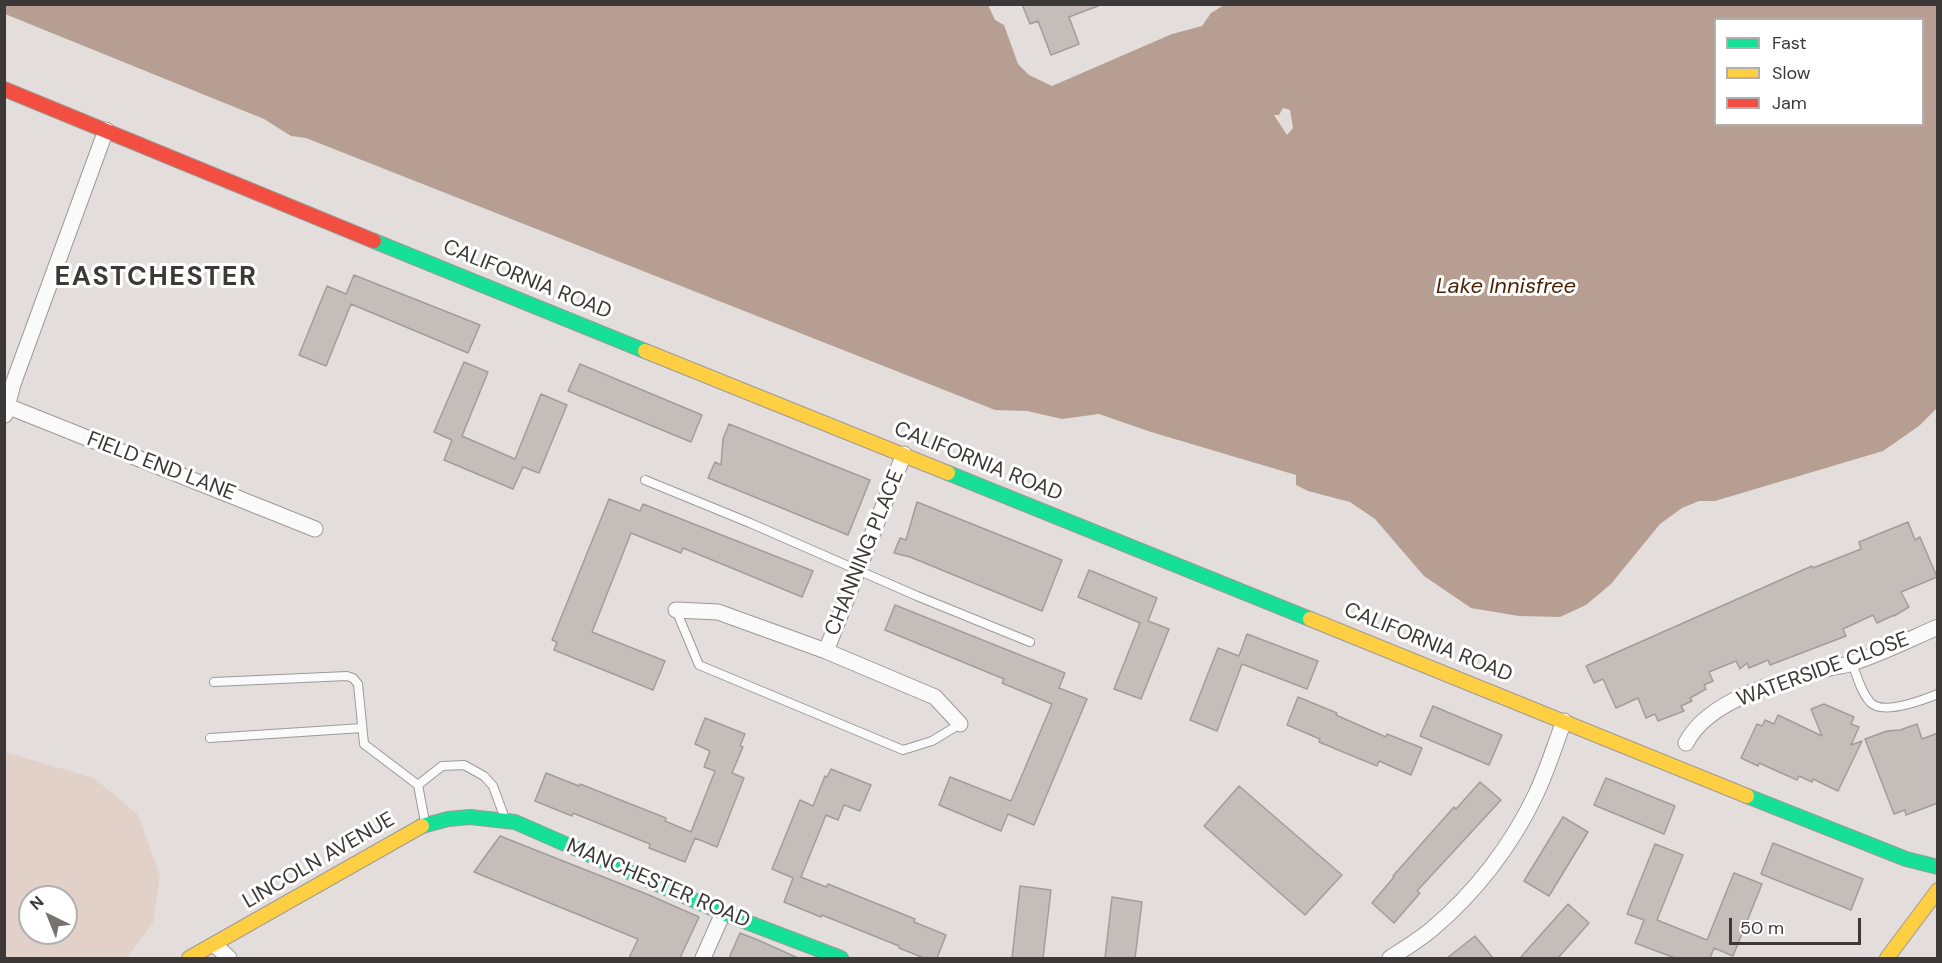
<!DOCTYPE html>
<html>
<head>
<meta charset="utf-8">
<style>
	body { margin:0 }
	#map { position:relative; width:1942px; height:963px; overflow:hidden; background:#e3dedc; font-family:"DM Sans",sans-serif }
	canvas { display:block }
	.frame { position:absolute; inset:0; border:6px solid #3c3837; pointer-events:none }
	.legend { position:absolute; left:1714px; top:18px; width:210px; height:108px; box-sizing:border-box; background:#fff; border:2px solid #b1afaf; margin:0; padding:8px 10px; list-style:none; font-size:18px; color:#3c3837 }
	.legend li { display:flex; align-items:center; gap:12px; height:30px }
	.legend b { width:30px; border:2px solid #b1afaf }
	.north { position:absolute; left:18px; top:885px; width:60px; height:60px; box-sizing:border-box; background:#fff; border:2px solid #b1afaf; border-radius:50%; rotate:317deg; font-size:16px; font-weight:700; line-height:24px; text-align:center; color:#3c3837 }
	.north::after { content:''; display:block; margin:auto; width:21px; height:27px; background:#767271; clip-path:polygon(50% 0,100% 100%,50% 72%,0 100%) }
	.scale { position:absolute; left:1729px; top:918px; width:132px; height:27px; box-sizing:border-box; border:3px solid #3c3837; border-top:0; padding-left:8px; font-size:18px; line-height:21px; white-space:nowrap; color:#3c3837; -webkit-text-stroke:4px #fff; paint-order:stroke }
</style>
</head>
<body>
<div id="map">
<canvas width="1942" height="963"></canvas>
<div class="frame"></div>
<ul class="legend">
<li><b style="height:8px;background:#16e098"></b>Fast</li>
<li><b style="height:8px;background:#ffcf43"></b>Slow</li>
<li><b style="height:8px;background:#f24e42"></b>Jam</li>
</ul>
<div class="north">N</div>
<div class="scale">50 m</div>
</div>
<script>
const context = document.querySelector('canvas').getContext('2d');
context.lineJoin = 'round';
function fill(path, color) {
  context.fillStyle = color;
  context.fill(path, 'evenodd');
}
function strokePath(path, color, width, dash) {
  context.strokeStyle = color;
  context.lineWidth = width;
  context.lineCap = dash ? 'butt' : 'round';
  context.setLineDash(dash || []);
  context.stroke(path);
}
function write(font, color, halo, rows, align = 'center') {
  context.font = font + ' "DM Sans",sans-serif';
  context.lineWidth = 6;
  context.setLineDash([]);
  context.textBaseline = 'middle';
  context.strokeStyle = halo;
  context.fillStyle = color;
  for (const [text, x, y, turn = 0] of rows) {
    context.save();
    context.translate(x, y);
    context.rotate((+turn || 0) * Math.PI / 180);
    context.textAlign = isNaN(turn) ? turn : align;
    if (halo) context.strokeText(text, 0, 0);
    context.fillText(text, 0, 0);
    context.restore();
  }
}
const green = new Path2D(`
	M4 752 94 778 138 815 160 875 153 923 126 958H5ZM30 897H66V933H30Z`);
const water = new Path2D(`
	M4 5H988L995 20 1004 25 1018 64 1029 75 1052 86 1172 34 1202 26 1211 13 1224 5H1937V408L1919 426 1883 451 1715 501H1699L1682 508 1660 524 1611 584 1586 605 1560 617 1519 616 1471 608 1424 576 1375 519 1350 502 1308 491 1296 485V475L1151 432 1099 414 1062 419 1027 411 995 410 306 138 291 136 264 119 5 14ZM1716 20H1922V124H1716ZM1283 108 1290 110 1293 128 1287 135 1274 115H1279Z`);
const building = new Path2D(`
	M1022 4H1097L1098 6 1069 17 1079 44 1051 55 1038 21 1030 24Z
	M354 275 480 325 468 353 351 304 326 366 299 355 327 286 346 294Z
	M464 362 488 372 462 436 515 459 541 394 567 405 539 473 523 467 513 489 444 460 452 440 434 432Z
	M580 364 702 415 691 442 568 391Z
	M729 424 870 480 848 535 708 478 715 462 721 465 723 439Z
	M609 499 640 511 643 504 813 571 802 597 683 548 681 553 631 533 592 632 665 661 653 690 554 650 557 642 552 640Z
	M917 502 1062 560 1042 611 910 557 894 553 900 538 906 540Z
	M1908 522 1915 540 1920 537 1937 577 1901 592 1909 607 1894 616V615L1877 623 1873 615 1843 629 1846 636 1770 665 1768 660 1749 668 1747 663 1740 669 1736 661 1709 672 1713 681 1704 685 1706 689 1690 698 1692 701 1681 706 1684 711 1658 721 1655 714 1646 718 1638 698 1616 708 1603 679 1594 683 1586 666 1812 566 1813 568 1861 549 1859 542Z
	M1089 570 1157 598 1148 621 1169 629 1141 699 1114 689 1140 623 1078 597Z
	M895 605 1065 673 1059 688 1087 699 1034 825 1008 814 1001 831 939 805 950 777 1011 801 1052 704 1002 683 1004 679 885 630Z
	M1247 634 1318 661 1307 689 1242 664 1217 731 1190 720 1218 648 1239 656Z
	M1298 697 1337 713 1336 715 1370 730 1386 737 1387 734 1422 748 1411 775 1379 761 1377 766 1319 742 1320 739 1287 725Z
	M1824 704 1854 717 1851 724 1859 727 1851 745 1862 741 1838 791 1813 779 1812 782 1799 776 1797 780 1759 763 1758 766 1741 758 1757 724 1762 726 1765 720 1774 724 1778 715 1822 736 1811 709Z
	M1433 706 1502 735 1489 765 1420 736Z
	M705 718 745 734 740 746 743 747 732 773 744 778 717 847 695 838 685 862 649 848 650 844 573 813 572 816 535 801 546 773 579 786 580 784 666 818 665 821 691 832 715 771 704 767 710 751 695 744Z
	M1917 724 1922 739 1938 733V803L1906 815 1905 810 1894 814 1865 739 1887 731 1900 730Z
	M831 769 871 785 860 811 844 805 838 820 826 815 801 877 826 887 828 884 915 919 914 922 946 935 937 958H924L899 948V946L822 915 821 917 784 902 793 878 772 869 800 800 813 806 825 776 827 777Z
	M1606 778 1675 806 1664 834 1594 805Z
	M1480 782 1501 800 1417 891 1420 893 1394 923 1372 903 1394 877 1393 876 1454 807 1456 809Z
	M1239 786 1342 875 1305 915 1204 826Z
	M1563 817 1588 832 1549 896 1524 881Z
	M500 836 649 895 699 917 680 958H629L638 939 474 872Z
	M1773 843 1863 879 1851 910 1761 874Z
	M1655 844 1683 855 1657 920 1707 940 1734 873 1762 884 1733 956 1714 948 1710 958H1675L1635 943 1644 920 1627 914Z
	M1020 886 1051 890 1043 958H1012Z
	M1112 897 1142 902 1135 958H1105Z
	M1568 904 1589 923 1558 958H1520Z
	M740 933 758 940 798 958H729Z
	M1475 936 1493 958H1447Z`);
const lane = new Path2D(`
	M645 480 750 523 917 596 1030 642
	M676 610 699 665 903 750 932 741 960 724
	M1852 663C1857 676 1861 692 1870 702 1882 716 1923 700 1938 694
	M214 682 347 676 353 678 358 684 364 744 418 785
	M210 738 362 728
	M425 822 418 785 442 766 464 765 484 776 493 786 504 816`);
const street = new Path2D(`
	M7 406 315 529
	M5 415 13 384 106 130
	M676 610 718 612 826 651 935 697 960 724
	M826 651 904 454
	M1686 743C1709 698 1784 680 1830 668 1837 666 1845 666 1852 663 1881 654 1910 639 1938 627
	M215 945 229 958
	M703 958 723 913
	M1390 958C1404 949 1419 940 1432 929 1475 893 1512 845 1536 794 1547 771 1555 745 1564 721`);
const fast = new Path2D(`
	M374 241 645 351
	M948 473 1310 619
	M1747 796 1906 859 1938 867
	M422 826 448 819 470 817 515 822 723 913 841 958`);
const slow = new Path2D(`
	M645 351 948 473
	M1310 619 1747 796
	M189 958 422 826
	M1887 958 1938 890`);
const jam = new Path2D(`
	M4 89 374 241`);
const streetNames = [
	["CALIFORNIA ROAD",527,280,22],
	["CALIFORNIA ROAD",978,462,22],
	["FIELD END LANE",161,467,21],
	["CHANNING PLACE",865,553,-68],
	["CALIFORNIA ROAD",1428,643,22],
	["WATERSIDE CLOSE",1823,670,-20],
	["LINCOLN AVENUE",319,861,-30],
	["MANCHESTER ROAD",658,884,23]
];
const waterNames = [
	["Lake Innisfree",1506,287]
];
const districtNames = [
	["EASTCHESTER",156,278]
];
fill(green, '#e1d1c9');
fill(water, '#b69e92');
fill(building, '#c5bdb9');
strokePath(building, '#a19d9c', 1.5);
strokePath(lane, '#9d9997', 10);
strokePath(street, '#9d9997', 17);
strokePath(fast, '#9d9997', 16);
strokePath(slow, '#9d9997', 16);
strokePath(jam, '#9d9997', 16);
strokePath(lane, '#fbfafa', 8);
strokePath(street, '#fbfafa', 15);
strokePath(fast, '#16e098', 14);
strokePath(slow, '#ffcf43', 14);
strokePath(jam, '#f24e42', 14);
write('21px', '#3c3837', '#fff', streetNames);
write('italic 22px', '#4a1f03', '#fff', waterNames);
context.letterSpacing = '1.5px';
write('bold 27px', '#3c3837', '#fff', districtNames);
context.letterSpacing = '0px';
</script>
</body>
</html>
